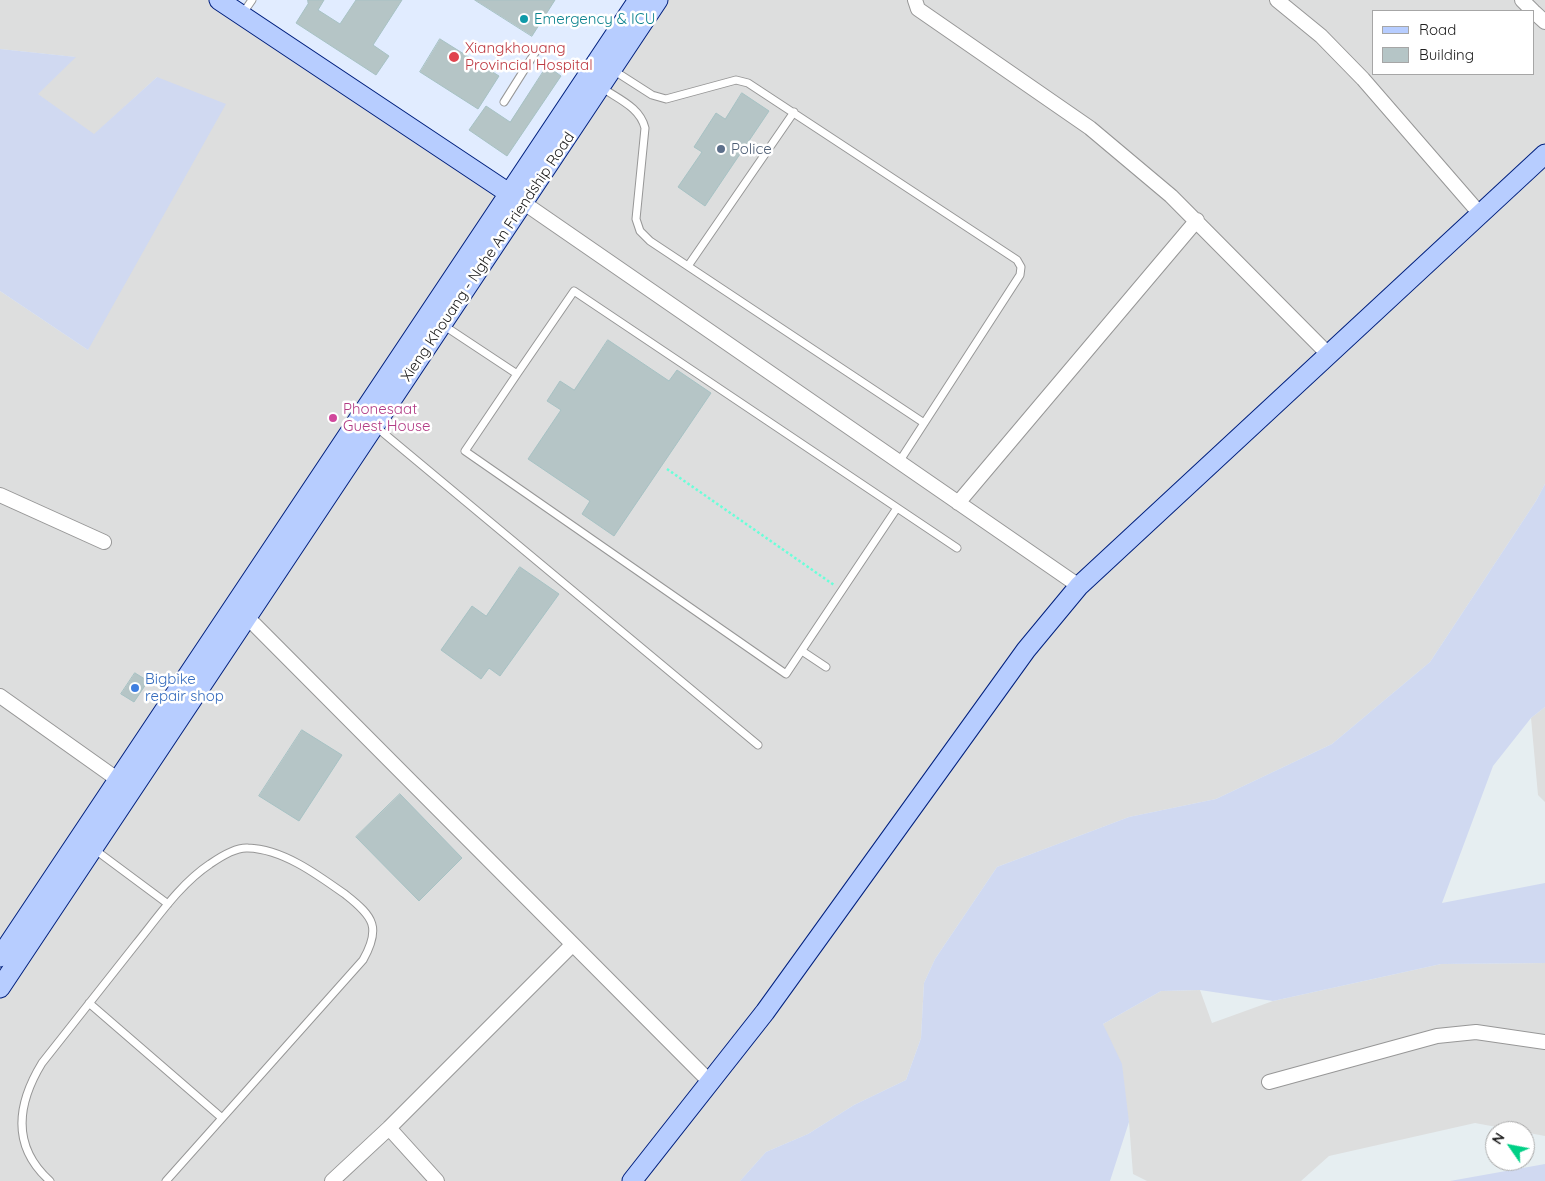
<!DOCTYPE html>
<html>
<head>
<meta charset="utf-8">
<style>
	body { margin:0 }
	#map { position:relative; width:1545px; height:1181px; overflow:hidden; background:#e6eef1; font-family:Quicksand,sans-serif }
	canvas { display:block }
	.legend { position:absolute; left:1372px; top:10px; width:162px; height:65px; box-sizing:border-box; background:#fff; border:1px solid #a6a6a6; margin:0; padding:6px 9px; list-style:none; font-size:15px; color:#202020 }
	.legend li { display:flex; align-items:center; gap:10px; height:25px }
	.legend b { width:25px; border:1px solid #a6a6a6 }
	.north { position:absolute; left:1485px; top:1121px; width:50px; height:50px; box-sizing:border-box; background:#fff; border:1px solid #a6a6a6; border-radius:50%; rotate:303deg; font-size:14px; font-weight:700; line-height:20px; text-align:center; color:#202020 }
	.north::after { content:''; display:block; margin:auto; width:18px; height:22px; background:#00d086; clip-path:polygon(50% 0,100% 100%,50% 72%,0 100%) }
</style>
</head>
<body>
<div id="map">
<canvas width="1545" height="1181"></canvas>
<ul class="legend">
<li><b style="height:6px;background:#b7cdff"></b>Road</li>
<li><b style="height:14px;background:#b5c5c6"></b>Building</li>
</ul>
<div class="north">N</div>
</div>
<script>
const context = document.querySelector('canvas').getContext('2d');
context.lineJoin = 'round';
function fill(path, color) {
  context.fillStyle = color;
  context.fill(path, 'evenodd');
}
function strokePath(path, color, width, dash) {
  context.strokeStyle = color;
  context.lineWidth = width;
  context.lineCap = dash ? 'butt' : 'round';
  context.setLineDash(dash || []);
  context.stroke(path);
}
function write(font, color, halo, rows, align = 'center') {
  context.font = font + ' Quicksand,sans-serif';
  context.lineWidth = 5;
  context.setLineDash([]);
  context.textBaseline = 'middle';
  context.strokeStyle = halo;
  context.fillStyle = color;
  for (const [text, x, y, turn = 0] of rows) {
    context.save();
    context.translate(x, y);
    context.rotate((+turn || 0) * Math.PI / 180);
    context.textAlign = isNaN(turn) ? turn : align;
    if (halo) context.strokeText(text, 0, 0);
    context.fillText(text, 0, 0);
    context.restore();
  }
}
const residential = new Path2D(`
	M0 0H1545V484L1536 501 1430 662 1332 744 1216 799 1129 817 997 867 935 959 924 983 921 1038 906 1080 854 1105 808 1134 766 1152 740 1181H0V291L88 350 157 77 94 135 37 94 75 57 0 49ZM1374 11H1534V74H1374Z
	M1545 707V802L1538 795 1531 718Z
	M1545 963V1136L1475 1123 1329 1156 1301 1181H1147L1133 1174 1129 1122 1103 1024 1161 991 1200 990 1212 1023 1273 1001 1441 964Z`);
const education = new Path2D(`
	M219 0H638L508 193Z`);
const farmland = new Path2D(`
	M0 49 76 57 38 94 94 134 157 77 226 104 88 350 0 291Z
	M1545 484V707L1531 718 1493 766 1442 903 1545 883V963L1441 964 1273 1001 1200 990 1161 991 1103 1024 1122 1064 1129 1122 1110 1181H740L766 1152 808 1134 854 1105 906 1080 921 1038 924 983 935 959 997 867 1129 817 1216 799 1332 744 1430 662 1536 501Z
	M1545 1164V1181H1450Z`);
const building = new Path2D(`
	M308 0H324L318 10 340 24 356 0H402L373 45 389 56 376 75 296 23 308 4Z
	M475 0H555L532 36Z
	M440 39 499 76 478 109 420 72Z
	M547 66 561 76 507 156 469 130 486 106 510 122Z
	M742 93 769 111 705 206 678 187 702 152 694 147 716 113 725 119Z
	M608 340 669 381 677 370 711 393 614 536 582 514 590 501 528 459 561 410 547 401 560 381 574 390Z
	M520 567 559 594 500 676 489 668 481 679 441 650 472 606 486 616Z
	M135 673 148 681 134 702 121 694Z
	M302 730 342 755 299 821 259 796Z
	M400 794 462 858 419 901 356 837Z`);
const path = new Path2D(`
	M667 469 834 585`);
const lane = new Path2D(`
	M243 13 252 0
	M613 70 652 95 666 99 736 80 748 83 1017 260 1021 267 1020 275 899 462
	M601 87C618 99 640 107 645 128L636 219 640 231 650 241 924 423
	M504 102 538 48
	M688 266 794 112
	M443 325 517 374 465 451 786 674 897 508
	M517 374 574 291 957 548
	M375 426 758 745
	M802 651 826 667
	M94 849 168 904
	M89 1003 222 1118
	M50 1181C11 1146 17 1104 42 1063 73 1024 104 984 136 944 158 917 180 884 210 864 220 857 236 847 248 848 283 849 318 875 346 895 374 917 381 928 363 960L166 1181`);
const street = new Path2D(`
	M915 0 918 9 1090 128 1171 196 1329 355
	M1277 0 1321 36 1363 79 1481 215
	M1522 0 1533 11
	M1534 12 1545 22
	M524 203 1079 586
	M0 495 104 542
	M958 503 1197 220
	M247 617 710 1082
	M0 696 117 779
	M1269 1082 1437 1036 1476 1032 1545 1042
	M389 1128 437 1181
	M332 1181 389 1128 572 945`);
const secondary = new Path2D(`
	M219 0 519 200
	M0 957 638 0
	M0 988 658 0
	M632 1181 765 1012 1026 650 1079 586 1545 154`);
const markers = [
	[524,19,5,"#0f9aa8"],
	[454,57,6,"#e0444e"],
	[721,149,5,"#5c6f8a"],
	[333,418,5,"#d1479c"],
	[135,688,5,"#3f7fe0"]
];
const cultureNames = [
	["Emergency & ICU",534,19]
];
const healthNames = [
	["Xiangkhouang",465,48],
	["Provincial Hospital",465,65]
];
const serviceNames = [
	["Police",731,149]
];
const streetNames = [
	["Xieng Khouang - Nghe An Friendship Road",488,257,-56]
];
const hotelNames = [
	["Phonesaat",343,409],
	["Guest House",343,426]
];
const shopNames = [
	["Bigbike",145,679],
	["repair shop",145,696]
];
fill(residential, '#dddede');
fill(education, '#e1ecff');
fill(farmland, '#d0d9f1');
fill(building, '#b5c5c6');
strokePath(building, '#a7c2c4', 1);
strokePath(lane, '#979797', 9);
strokePath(street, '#979797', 16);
strokePath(secondary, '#00207e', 21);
strokePath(path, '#69ffd9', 2.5, [2.5, 2.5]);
strokePath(lane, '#fff', 7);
strokePath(street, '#fff', 14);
strokePath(secondary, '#b7cdff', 19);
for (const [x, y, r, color] of markers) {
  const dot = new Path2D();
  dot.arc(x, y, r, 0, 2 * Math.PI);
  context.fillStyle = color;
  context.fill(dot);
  strokePath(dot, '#fff', 2);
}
write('15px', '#0d838f', '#fff', cultureNames, 'left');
write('15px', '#be3a42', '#fff', healthNames, 'left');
write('15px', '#4e5e75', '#fff', serviceNames, 'left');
write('15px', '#202020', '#fff', streetNames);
write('15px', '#b23c85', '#fff', hotelNames, 'left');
write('15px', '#366cbe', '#fff', shopNames, 'left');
</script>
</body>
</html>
